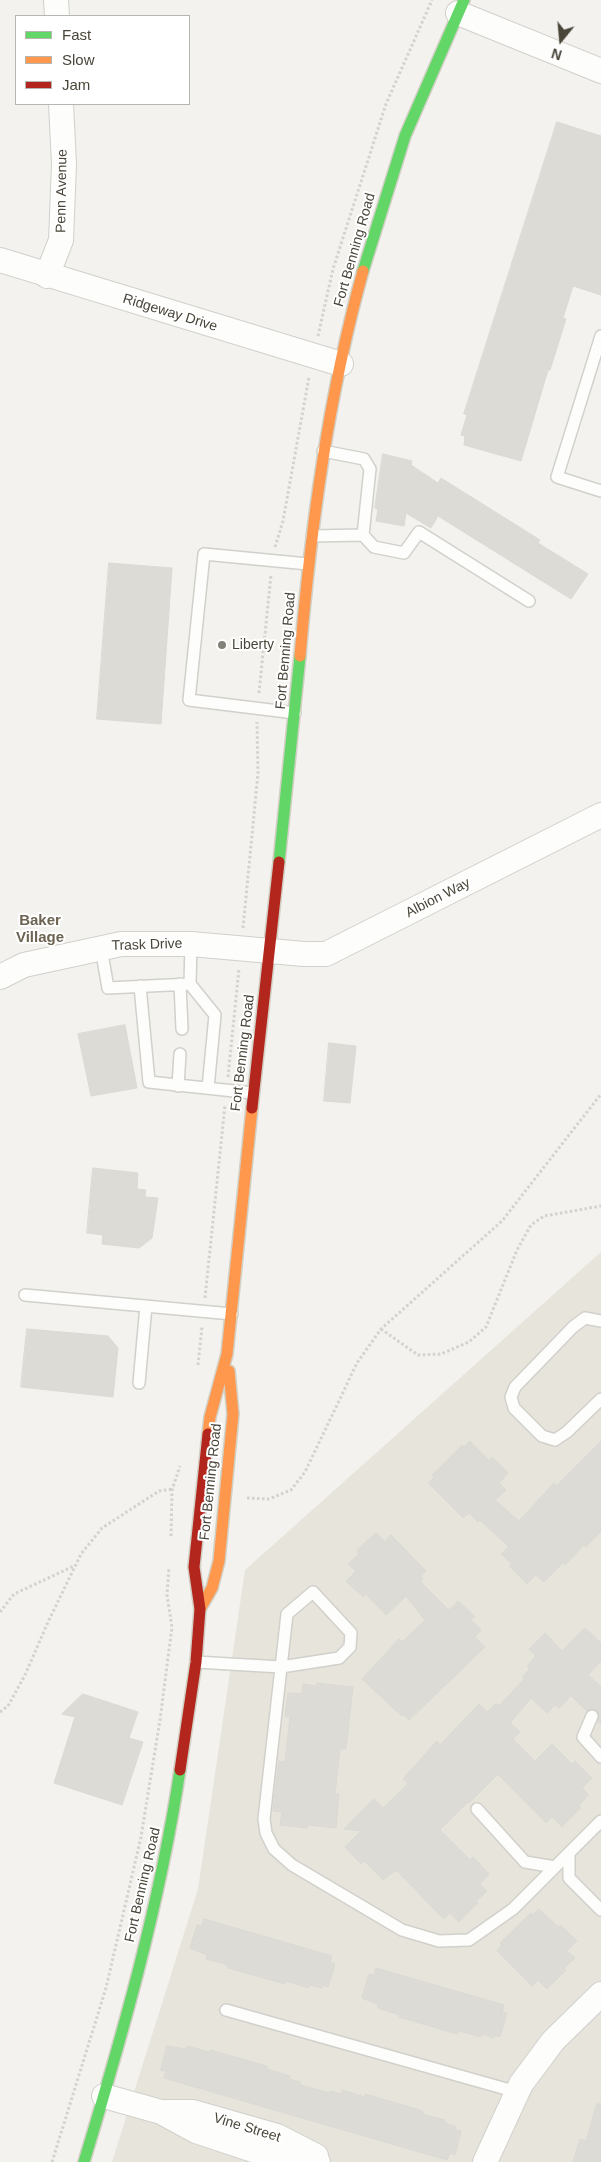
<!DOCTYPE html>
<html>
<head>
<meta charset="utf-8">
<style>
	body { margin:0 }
	#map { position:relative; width:601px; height:2162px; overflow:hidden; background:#f3f2ee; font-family:Arial,sans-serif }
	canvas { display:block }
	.legend { position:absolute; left:15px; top:15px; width:175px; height:90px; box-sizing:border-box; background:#fff; border:1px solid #b6b5b0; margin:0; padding:6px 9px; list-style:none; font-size:15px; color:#494539 }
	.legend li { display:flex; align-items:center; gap:10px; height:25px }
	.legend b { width:25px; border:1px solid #b6b5b0 }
	.north { position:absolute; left:536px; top:15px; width:50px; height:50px; -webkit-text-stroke:4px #fff; paint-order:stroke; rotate:197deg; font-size:14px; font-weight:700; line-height:20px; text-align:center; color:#494539 }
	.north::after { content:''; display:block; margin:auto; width:18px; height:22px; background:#494539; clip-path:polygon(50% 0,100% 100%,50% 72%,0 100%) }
</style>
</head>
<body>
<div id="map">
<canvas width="601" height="2162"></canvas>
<ul class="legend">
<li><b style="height:6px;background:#63d668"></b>Fast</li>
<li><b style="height:6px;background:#ff974d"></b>Slow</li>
<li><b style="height:6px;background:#b3261e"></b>Jam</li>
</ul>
<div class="north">N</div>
</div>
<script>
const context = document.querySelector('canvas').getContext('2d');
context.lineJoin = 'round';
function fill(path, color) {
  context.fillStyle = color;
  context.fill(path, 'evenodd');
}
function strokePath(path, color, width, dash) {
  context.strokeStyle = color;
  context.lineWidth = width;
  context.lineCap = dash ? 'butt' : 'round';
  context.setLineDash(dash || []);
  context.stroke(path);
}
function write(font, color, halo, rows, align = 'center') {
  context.font = font + ' Arial,sans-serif';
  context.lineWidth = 4;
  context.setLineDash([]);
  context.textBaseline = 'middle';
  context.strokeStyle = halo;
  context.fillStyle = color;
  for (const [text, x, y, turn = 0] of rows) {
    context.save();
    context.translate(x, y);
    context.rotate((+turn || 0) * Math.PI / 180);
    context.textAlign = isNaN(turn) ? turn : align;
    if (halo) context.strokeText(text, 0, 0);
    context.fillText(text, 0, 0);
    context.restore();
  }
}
const residential = new Path2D(`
	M601 1252V2162H112L198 1889 245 1570Z`);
const building = new Path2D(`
	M557 122 601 136V295L573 286 563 318 566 319 550 370H548L521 461 464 445 465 436 461 435 467 415 464 414Z
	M383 454 412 461 411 465 438 483 441 478 540 540 538 543 588 574 571 599 438 516 431 528 406 513 404 526 376 521 378 509 375 508Z
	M109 563 172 568 161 724 97 719Z
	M125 1025 137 1088 91 1096 78 1034Z
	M329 1043 356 1046 350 1103 324 1101Z
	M93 1168 138 1173 137 1189 146 1190 145 1197 158 1198 152 1238 139 1248 102 1244 103 1235 87 1233Z
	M27 1329 108 1336 118 1348 113 1397 21 1387Z
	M470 1441 489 1460 492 1457 508 1473 499 1483 506 1490 495 1500 519 1521 554 1483 556 1486 601 1441V1532L586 1547 584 1545 565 1565 563 1563 544 1582 536 1575 527 1584 509 1566 512 1564 501 1554 509 1547 480 1520 478 1522 469 1513 463 1518 428 1483 434 1477 432 1475 462 1445 464 1447Z
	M376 1533 385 1542 391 1535 426 1571 421 1576 423 1579 420 1581 449 1610 458 1601 475 1617 471 1620 481 1630 475 1637 485 1647 409 1720 403 1714 402 1716 362 1679 399 1639 402 1642 425 1620 406 1596 386 1615 366 1594 363 1597 346 1581 356 1571 348 1564 359 1554 357 1551Z
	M585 1628 601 1643V1661L588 1675 601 1687V1725L598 1722 599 1716 598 1711 592 1709 587 1711 571 1696 559 1708 555 1705 547 1713 531 1698 510 1723 520 1732 513 1739 535 1761 552 1744 572 1764 575 1761 592 1778 582 1788 589 1795 579 1805 581 1808 562 1827 552 1817 546 1823 498 1774 469 1803 468 1802 440 1830 470 1860 473 1857 489 1874 480 1884 487 1891 476 1901 478 1903 459 1922 450 1913 444 1919 396 1870 383 1880 364 1861 361 1864 345 1847 361 1831 344 1829 374 1799 383 1808 408 1784 403 1779 437 1741 440 1745 479 1704 487 1712 496 1703 499 1706 525 1678 522 1677 530 1669 527 1666 536 1656 529 1649 545 1633 562 1651Z
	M317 1683 353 1687 346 1749H340L335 1794H339L336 1828 308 1825 307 1828 280 1825 282 1812 273 1811 279 1761 285 1762 290 1717H285L288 1693 302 1694 303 1684 317 1686Z
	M83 1694 138 1712 129 1738 143 1742 122 1805 54 1783 75 1717 62 1714Z
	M539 1909 558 1927 561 1925 577 1941 567 1951 575 1958 564 1968 566 1970 547 1989 538 1980 532 1986 497 1951 502 1945 500 1943 531 1913 532 1915Z
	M204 1919 332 1956 330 1962 335 1964 328 1987 323 1985 322 1988 310 1985 309 1988 286 1981 285 1984 228 1968V1965L206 1959 207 1955 190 1948 197 1925 202 1926Z
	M376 1968 504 2005 502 2012 507 2013 500 2037 495 2035 494 2038 482 2034 481 2037 458 2031 457 2034 399 2017 400 2015 378 2008 379 2005 362 1998 369 1974 374 1975Z
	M167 2046 186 2049 187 2046 209 2052 210 2050 267 2066V2069L290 2076 289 2079 300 2082V2085L330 2093V2091L342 2094V2090L365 2097V2094L423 2111 422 2114 445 2120V2123L456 2127V2130L461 2131 455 2155 450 2153 447 2160 164 2078 166 2071 161 2070Z
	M597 2104H601V2162H573L580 2139 586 2141Z`);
const path = new Path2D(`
	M318 336 333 269 386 104 432 0
	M275 547 283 521 309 377
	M259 693 271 575
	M243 928 258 773 257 722
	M228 1077 239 969
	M205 1298 225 1105
	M381 1329 418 1355 441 1354 469 1342 486 1327 517 1250 531 1225 544 1216 601 1206
	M198 1365 202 1327
	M247 1498 269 1499 291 1490 305 1472 357 1363 381 1329 502 1221 601 1094
	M171 1536 172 1490 180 1466
	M0 1612 14 1594 74 1566
	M0 1712 8 1706 25 1675 48 1622 81 1554 102 1528 159 1491 174 1489
	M52 2162 106 1988 141 1837 160 1720 172 1627 167 1595 169 1567`);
const lane = new Path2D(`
	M601 336 557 477 601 491
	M363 535 374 547 404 553 419 532 529 601
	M312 536 363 535 370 469 364 459 323 451
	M295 713 189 700 204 554 308 564
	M101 948 108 988 190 984 191 944
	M180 984 182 1029
	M190 984 215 1015 208 1088
	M140 986 149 1082 253 1093
	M178 1086 180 1054
	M25 1295 232 1314
	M601 1321 585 1318 573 1327 515 1387 511 1397 514 1408 542 1436 555 1440 567 1432 601 1399
	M139 1383 146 1306
	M196 1662 281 1667 339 1658 350 1647 351 1633 313 1592 287 1614 264 1819 266 1833 274 1849 292 1865 402 1930 439 1941 469 1940 513 1909 601 1821
	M592 1716 583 1737 601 1757
	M477 1809 525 1862 555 1867
	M569 1853V1878L601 1910
	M226 2010 517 2092`);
const street = new Path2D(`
	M56 0 57 16
	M458 13 601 71
	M0 260 341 364
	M47 276 61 240 64 164 61 104
	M0 977 24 965 121 944H191L304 954H326L601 815
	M104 2096 161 2112 196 2131 271 2156 318 2162
	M165 2112H193L277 2136 316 2156
	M485 2162 521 2084 553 2041 601 1994`);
const fast = new Path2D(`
	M363 271 405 136 464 0
	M279 862 300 656
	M84 2162C123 2033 160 1903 180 1770`);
const slow = new Path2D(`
	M300 656C311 526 328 397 363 271
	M208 1434 210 1417 227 1354 252 1108
	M200 1609 212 1588 219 1561 233 1414 229 1371`);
const jam = new Path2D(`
	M252 1108 279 862
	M180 1770 196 1662 200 1609 194 1567 208 1434`);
const markers = [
	[222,645,5,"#848278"]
];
const streetNames = [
	["Penn Avenue",62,191,-89],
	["Fort Benning Road",355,250,-74],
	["Ridgeway Drive",170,313,17],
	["Fort Benning Road",286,651,-85],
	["Albion Way",438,898,-27],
	["Trask Drive",147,945,-2],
	["Fort Benning Road",243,1053,-83],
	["Fort Benning Road",211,1482,-84],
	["Fort Benning Road",143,1885,-77],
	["Vine Street",247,2128,17]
];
const poiNames = [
	["Liberty",232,645]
];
const neighbourhoodNames = [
	["Baker",40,921],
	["Village",40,938]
];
fill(residential, '#e7e4dc');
fill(building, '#dcdbd6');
strokePath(building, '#dbd9d4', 1);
strokePath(lane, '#d1d0cb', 14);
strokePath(street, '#d1d0cb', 26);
strokePath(fast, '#d2d0c5', 14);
strokePath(slow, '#d2d0c5', 14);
strokePath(jam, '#d2d0c5', 14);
strokePath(path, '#d3d2cc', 3, [2.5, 2.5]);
strokePath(lane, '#fdfdfc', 11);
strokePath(street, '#fdfdfc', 24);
strokePath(fast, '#63d668', 11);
strokePath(slow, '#ff974d', 11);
strokePath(jam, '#b3261e', 11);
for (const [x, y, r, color] of markers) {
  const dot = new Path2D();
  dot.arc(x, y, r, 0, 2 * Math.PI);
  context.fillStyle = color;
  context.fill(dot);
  strokePath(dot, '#fff', 2);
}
write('14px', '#494539', '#fff', streetNames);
write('14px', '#494539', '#fff', poiNames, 'left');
write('bold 15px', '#6c6451', '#fff', neighbourhoodNames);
</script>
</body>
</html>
